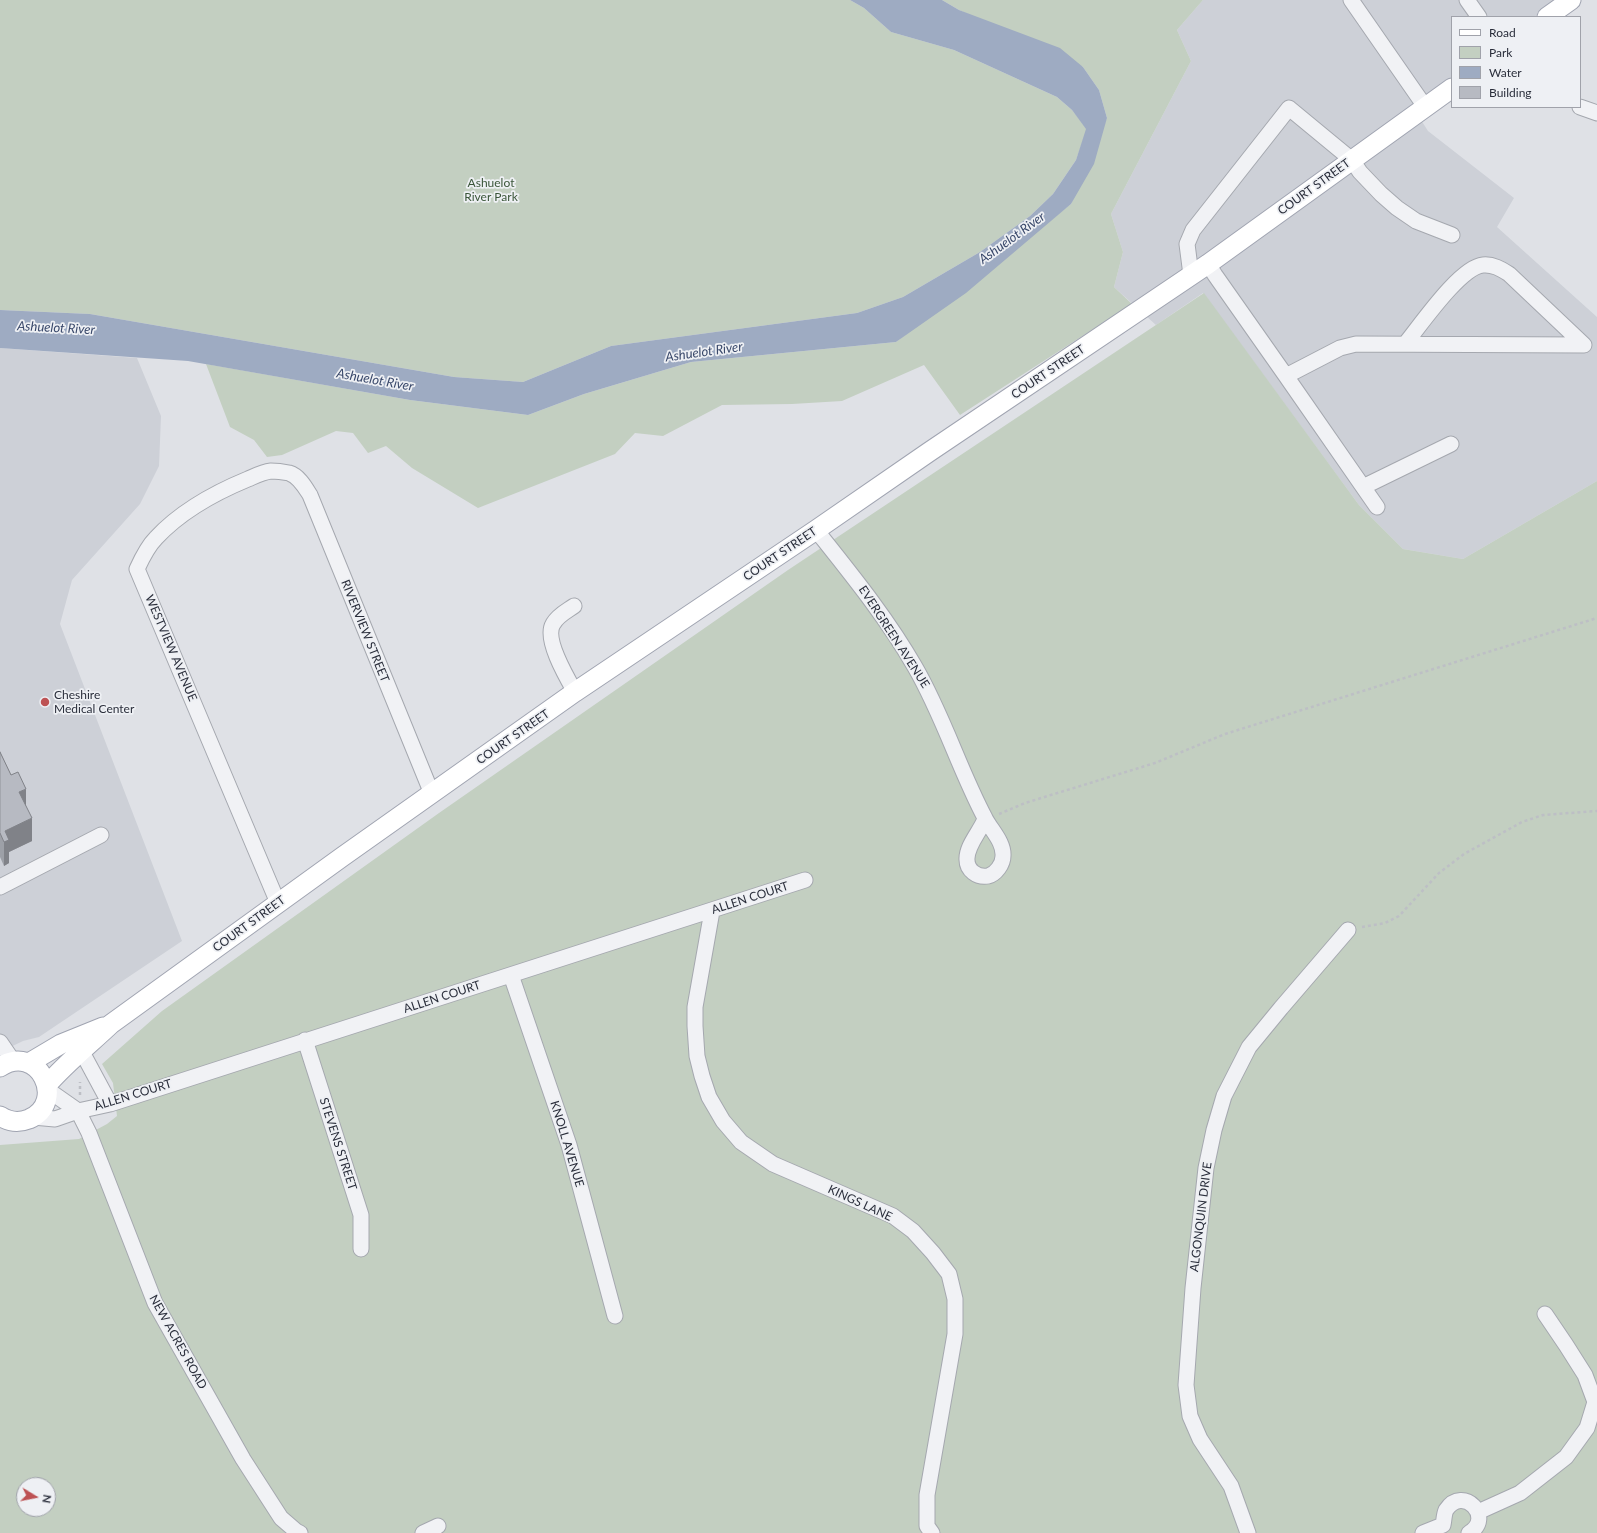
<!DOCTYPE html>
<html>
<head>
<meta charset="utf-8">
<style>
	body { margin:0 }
	#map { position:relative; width:1597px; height:1533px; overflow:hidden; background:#dfe1e6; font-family:Lato,sans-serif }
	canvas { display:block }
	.legend { position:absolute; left:1451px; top:16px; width:130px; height:92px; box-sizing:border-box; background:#eef0f4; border:1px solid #a0a2aa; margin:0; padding:5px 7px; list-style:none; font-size:12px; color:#2a2e3b }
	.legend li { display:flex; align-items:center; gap:8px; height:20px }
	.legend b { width:20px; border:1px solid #a0a2aa }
	.north { position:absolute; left:16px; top:1477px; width:40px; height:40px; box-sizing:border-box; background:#eef0f4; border:1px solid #a0a2aa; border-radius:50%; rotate:100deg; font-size:11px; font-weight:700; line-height:16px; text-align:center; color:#2a2e3b }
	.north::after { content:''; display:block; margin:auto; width:14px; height:18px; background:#bd5254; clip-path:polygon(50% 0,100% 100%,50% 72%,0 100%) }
</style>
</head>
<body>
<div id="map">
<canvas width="1597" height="1533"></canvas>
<ul class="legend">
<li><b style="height:5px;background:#fff"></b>Road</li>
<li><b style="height:11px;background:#c3cfc1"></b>Park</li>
<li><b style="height:11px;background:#9eabc2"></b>Water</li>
<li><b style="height:11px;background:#b7bac2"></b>Building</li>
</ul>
<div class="north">N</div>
</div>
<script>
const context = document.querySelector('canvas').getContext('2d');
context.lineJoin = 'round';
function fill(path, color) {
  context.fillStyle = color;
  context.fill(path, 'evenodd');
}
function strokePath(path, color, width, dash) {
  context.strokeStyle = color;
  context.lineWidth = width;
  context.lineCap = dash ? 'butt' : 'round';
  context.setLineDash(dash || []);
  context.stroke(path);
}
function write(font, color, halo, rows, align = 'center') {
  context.font = font + ' Lato,sans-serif';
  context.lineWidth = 3.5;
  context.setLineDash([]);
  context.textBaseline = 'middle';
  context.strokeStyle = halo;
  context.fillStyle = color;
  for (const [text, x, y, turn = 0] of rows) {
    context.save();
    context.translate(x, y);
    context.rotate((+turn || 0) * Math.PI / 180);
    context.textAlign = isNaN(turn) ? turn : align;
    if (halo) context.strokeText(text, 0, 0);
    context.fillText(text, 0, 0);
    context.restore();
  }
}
const built = new Path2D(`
	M1203 0H1558L1534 17H1452V77L1412 106 1428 131 1514 198 1497 227 1597 317V481L1463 559 1403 549 1359 505 1203 293 1156 325 1114 287 1123 252 1111 214 1191 61 1177 30Z
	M0 348 137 358 161 416 159 466 140 504 72 580 60 624 182 941 39 1037 23 1041 0 1052Z`);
const green = new Path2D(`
	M0 0H850L864 8 891 32 954 50 1057 97 1072 110 1087 129 1076 160 1053 194 1030 216 980 252 903 297 857 313 611 346 523 382 454 377 90 314 0 310Z
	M942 0H1203L1177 30 1191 61 1111 214 1123 252 1114 287 1132 304 960 415 924 365 842 401 792 404 722 405 663 436 635 433 615 454 478 508 412 468 386 446 368 453 353 433 336 431 282 455 267 457 254 440 230 427 206 364 410 400 528 415 584 394 691 362 896 342 1071 204 1107 118 1099 90 1083 67 959 10Z
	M1204 293 1359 505 1403 549 1463 559 1597 481V1533H0V1145L79 1139 107 1124 117 1116 113 1083 102 1064 162 1011 439 813 788 570ZM24 1485H48V1509H24Z`);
const water = new Path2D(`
	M850 0H942L959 10 1060 48 1083 67 1099 90 1107 118 1094 164 1071 204 966 293 896 342 691 362 584 394 528 415 410 400 188 361 0 348V310L90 314 454 377 523 382 611 346 857 313 903 297 980 252 1030 216 1053 194 1076 160 1086 129 1072 110 1057 97 954 50 891 32 864 8Z`);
const path = new Path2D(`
	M999 814 1025 803 1155 763 1225 734 1597 618
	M1362 927 1385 923 1399 916 1439 873 1464 854 1522 822 1543 815 1597 811
	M80 1095V1082`);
const minor = new Path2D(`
	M1351 0 1426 108
	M1467 0 1479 17
	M1580 107 1597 113
	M1208 264 1215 275 1286 376 1377 507
	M1191 275 1187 244 1193 230 1289 108 1352 160 1360 172 1381 194 1397 208 1416 221 1452 235
	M1405 344C1420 326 1460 267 1483 265 1493 264 1501 269 1509 274L1584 345
	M1286 376 1340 348 1356 344 1584 345
	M1363 487 1451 444
	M816 530C851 574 887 618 915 667 943 715 959 769 985 818 991 830 1004 842 1003 856 1003 864 996 874 988 876 977 878 967 870 967 860 966 846 980 832 985 819
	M574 606C567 611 558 615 553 624 544 639 567 678 575 692
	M0 887 101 835
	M278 903 137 569C142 558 148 546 156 538 181 511 214 493 248 479 255 476 263 472 271 471 276 471 284 472 289 473 299 476 305 487 310 495L432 794
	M712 911 695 1007V1026L697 1056 702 1076 709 1097 723 1121 741 1142 773 1164 893 1216 913 1231 933 1253 949 1274 955 1299V1334L927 1495V1526L932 1533
	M511 975 569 1145 615 1316
	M305 1040 361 1215V1249
	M0 1042 13 1061
	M82 1052 110 1104
	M48 1090 78 1111 89 1133 155 1303 243 1459 281 1518 296 1531 300 1533
	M33 1117 55 1119 78 1111 110 1104 805 880
	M1478 1512 1520 1493 1566 1457 1587 1428 1595 1402 1585 1375 1566 1345 1545 1314
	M423 1533 438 1526
	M1248 1533 1231 1486 1200 1439 1190 1416 1186 1385 1193 1288 1206 1168 1214 1130 1224 1096 1249 1047 1281 1008 1348 930
	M1423 1533 1443 1525C1444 1521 1444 1514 1446 1510 1463 1484 1495 1518 1469 1533`);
const major = new Path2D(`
	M1547 17 1571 0
	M29 1063 61 1044 103 1027
	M0 1067C38 1042 68 1102 29 1119 19 1123 9 1122 0 1116
	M47 1085C66 1063 90 1044 111 1024L342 857 575 692 816 530 929 452 1208 264 1452 88`);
const wall = new Path2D(`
	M0 752 26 806 32 841 9 852V863L4 866 0 857Z`);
const shadedWall = new Path2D(`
	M26 789V812L19 792Z
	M32 818V841L9 852V863L4 866V842L5 831Z`);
const building = new Path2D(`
	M0 752 11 775 18 772 26 789 19 792 32 818 5 831 9 840 4 842 0 833Z`);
const markers = [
	[45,702,5,"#bd5254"]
];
const parkNames = [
	["Ashuelot",491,183],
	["River Park",491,197]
];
const streetNames = [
	["COURT STREET",1314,187,-36],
	["COURT STREET",1048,372,-34],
	["COURT STREET",780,554,-34],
	["RIVERVIEW STREET",365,631,68],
	["EVERGREEN AVENUE",894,637,57],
	["WESTVIEW AVENUE",171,648,67],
	["COURT STREET",513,737,-35],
	["ALLEN COURT",750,898,-18],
	["COURT STREET",249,924,-36],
	["ALLEN COURT",442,997,-18],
	["ALLEN COURT",133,1095,-17],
	["STEVENS STREET",338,1144,72],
	["KNOLL AVENUE",567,1144,73],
	["KINGS LANE",860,1203,25],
	["ALGONQUIN DRIVE",1201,1217,-83],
	["NEW ACRES ROAD",178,1342,61]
];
const poiNames = [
	["Cheshire",54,695],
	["Medical Center",54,709]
];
const waterNames = [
	["Ashuelot River",1012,238,-36],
	["Ashuelot River",56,328,3],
	["Ashuelot River",704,352,-8],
	["Ashuelot River",375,380,10]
];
fill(built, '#cdd0d7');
fill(green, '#c3cfc1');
fill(water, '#9eabc2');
strokePath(minor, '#a5a8af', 17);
strokePath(major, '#a0a4b1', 21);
strokePath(path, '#bdbfc5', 2.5, [3, 3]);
strokePath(minor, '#f1f2f5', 15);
strokePath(major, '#fff', 19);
fill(wall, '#9da0a7');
fill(shadedWall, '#808288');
fill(building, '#b7bac2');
strokePath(building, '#808288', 1);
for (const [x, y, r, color] of markers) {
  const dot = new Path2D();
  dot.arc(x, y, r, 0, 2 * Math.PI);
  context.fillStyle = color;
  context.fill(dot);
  strokePath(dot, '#eef0f4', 1.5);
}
write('12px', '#3a5539', '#eef0f4', parkNames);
write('12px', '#2a2e3b', '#eef0f4', streetNames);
write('12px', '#2a2e3b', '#eef0f4', poiNames, 'left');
write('italic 13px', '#39486a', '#eef0f4', waterNames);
</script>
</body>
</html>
